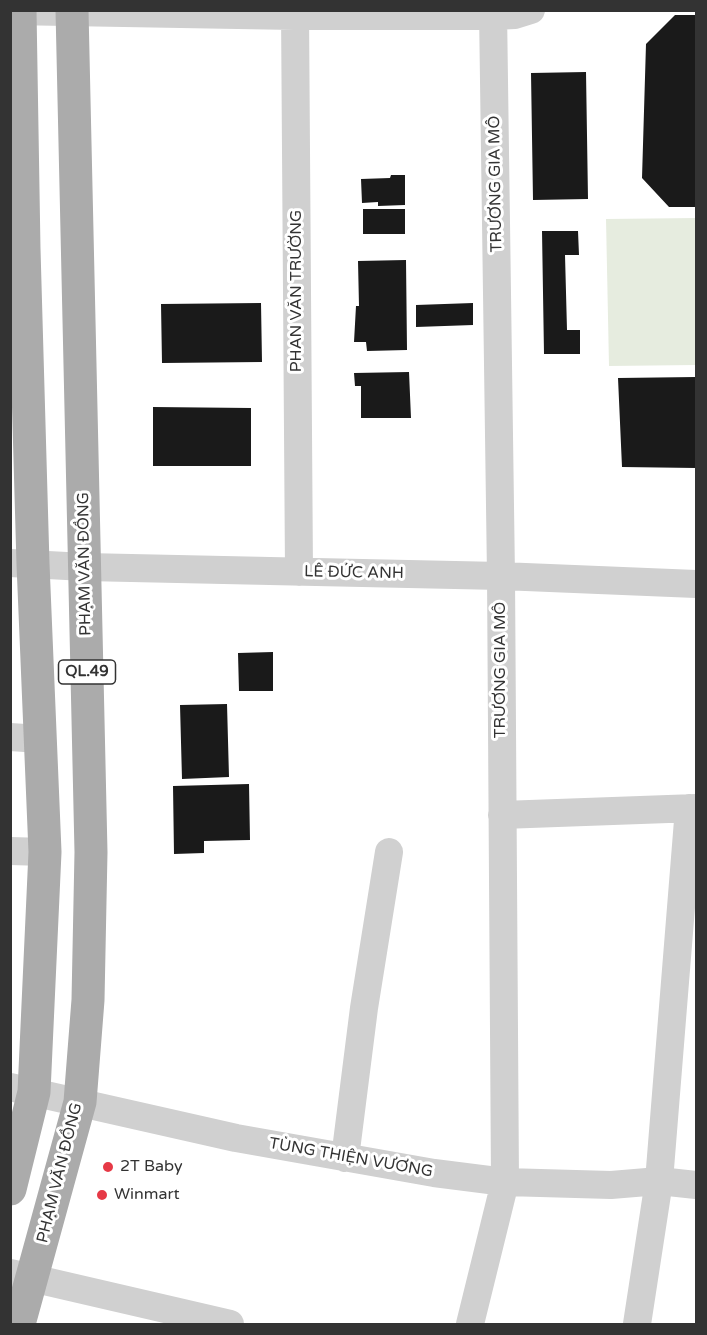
<!DOCTYPE html>
<html>
<head>
<meta charset="utf-8">
<style>
	body { margin:0 }
	#map { position:relative; width:707px; height:1335px; overflow:hidden; background:#fff; font-family:"Varela Round",sans-serif }
	canvas { display:block }
	.frame { position:absolute; inset:0; border:12px solid #333; pointer-events:none }
</style>
</head>
<body>
<div id="map">
<canvas width="707" height="1335"></canvas>
<div class="frame"></div>
</div>
<script>
const context = document.querySelector('canvas').getContext('2d');
context.lineJoin = 'round';
function fill(path, color) {
  context.fillStyle = color;
  context.fill(path, 'evenodd');
}
function strokePath(path, color, width, dash) {
  context.strokeStyle = color;
  context.lineWidth = width;
  context.lineCap = dash ? 'butt' : 'round';
  context.setLineDash(dash || []);
  context.stroke(path);
}
function write(font, color, halo, rows, align = 'center') {
  context.font = font + ' "Varela Round",sans-serif';
  context.lineWidth = 6;
  context.setLineDash([]);
  context.textBaseline = 'middle';
  context.strokeStyle = halo;
  context.fillStyle = color;
  for (const [text, x, y, turn = 0] of rows) {
    context.save();
    context.translate(x, y);
    context.rotate((+turn || 0) * Math.PI / 180);
    context.textAlign = isNaN(turn) ? turn : align;
    if (halo) context.strokeText(text, 0, 0);
    context.fillText(text, 0, 0);
    context.restore();
  }
}
const green = new Path2D(`
	M696 218V365L609 366 606 219Z`);
const building = new Path2D(`
	M675 15H696V207H669L642 178 646 44Z
	M586 72 588 199 533 200 531 73Z
	M391 175H405V205L378 206V202L362 203 361 179 390 178Z
	M363 209H405V234H363Z
	M542 231H578L579 255H565L567 330H580V354H544Z
	M406 260 407 350 367 351 366 342H354L356 306H359L358 261Z
	M261 303 262 362 162 363 161 304Z
	M473 303V325L416 327V305Z
	M409 372 411 418H361V386H355L354 373Z
	M696 377V468L622 467 618 378Z
	M153 407 251 408V466H153Z
	M273 652V691H239L238 653Z
	M227 704 229 777 182 779 180 705Z
	M249 784 250 840 204 841V853L174 854 173 786Z`);
const minor = new Path2D(`
	M295 10 299 572
	M10 11 295 16H493L515 15 531 10
	M10 563 85 567 501 576 696 584
	M10 737 40 739
	M502 815 696 808
	M10 851 45 852
	M10 1087 236 1138 434 1173 505 1182 611 1185 659 1181 696 1185
	M345 1158 364 1008 389 852
	M10 1273 230 1324
	M470 1324 505 1182 501 576 493 10
	M637 1324 659 1181 689 808`);
const major = new Path2D(`
	M10 1189 34 1092 45 852 33 564 24 249 20 10
	M19 1324 80 1102 88 1000 91 852 72 10`);
const markers = [
	[108,1167,6,"#e63946"],
	[102,1195,6,"#e63946"]
];
const shields = [
	[87,672,57]
];
const shieldNames = [
	["QL.49",87,672]
];
const streetNames = [
	["TRƯƠNG GIA MÔ",496,184,-91],
	["PHAN VĂN TRƯỜNG",297,291,-90],
	["PHẠM VĂN ĐỒNG",85,564,-91],
	["LÊ ĐỨC ANH",354,573,1],
	["TRƯƠNG GIA MÔ",501,670,-90],
	["TÙNG THIỆN VƯƠNG",351,1158,10],
	["PHẠM VĂN ĐỒNG",60,1173,-76]
];
const poiNames = [
	["2T Baby",120,1167],
	["Winmart",114,1195]
];
fill(green, '#e6ecdf');
fill(building, '#1a1a1a');
strokePath(minor, '#d0d0d0', 28);
strokePath(major, '#ababab', 33);
for (const [x, y, r, color] of markers) {
  const dot = new Path2D();
  dot.arc(x, y, r, 0, 2 * Math.PI);
  context.fillStyle = color;
  context.fill(dot);
  strokePath(dot, '#fff', 2);
}
for (const [x, y, w] of shields) {
  const box = new Path2D();
  box.roundRect(x - w / 2, y - 12, w, 24, 4.5);
  context.fillStyle = '#fff';
  context.fill(box);
  strokePath(box, '#333', 1.5);
}
write('bold 15px', '#333', null, shieldNames);
write('16px', '#333', '#fff', streetNames);
write('16px', '#333', '#fff', poiNames, 'left');
</script>
</body>
</html>
